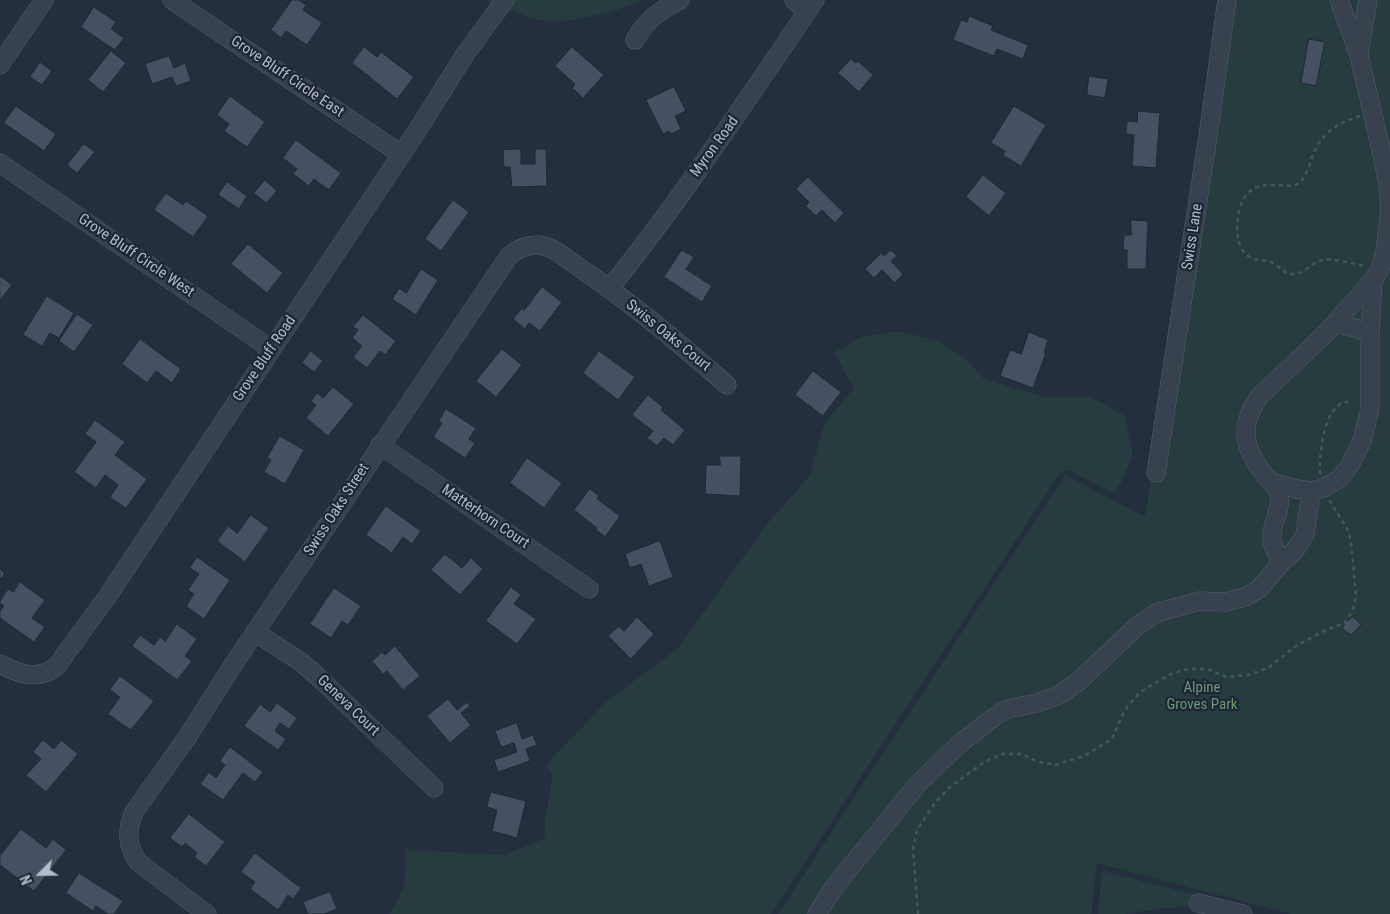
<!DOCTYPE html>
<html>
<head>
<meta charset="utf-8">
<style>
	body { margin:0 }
	#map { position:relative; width:1390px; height:914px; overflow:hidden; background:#242f3e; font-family:"Roboto Condensed",sans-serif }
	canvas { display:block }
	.north { position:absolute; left:15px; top:849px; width:50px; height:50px; -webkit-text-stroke:4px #1d2633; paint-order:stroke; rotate:247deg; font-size:14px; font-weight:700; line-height:20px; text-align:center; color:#b4bcc9 }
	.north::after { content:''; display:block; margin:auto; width:18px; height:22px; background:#b4bcc9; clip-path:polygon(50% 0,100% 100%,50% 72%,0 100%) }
</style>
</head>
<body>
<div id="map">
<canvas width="1390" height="914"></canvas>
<div class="north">N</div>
</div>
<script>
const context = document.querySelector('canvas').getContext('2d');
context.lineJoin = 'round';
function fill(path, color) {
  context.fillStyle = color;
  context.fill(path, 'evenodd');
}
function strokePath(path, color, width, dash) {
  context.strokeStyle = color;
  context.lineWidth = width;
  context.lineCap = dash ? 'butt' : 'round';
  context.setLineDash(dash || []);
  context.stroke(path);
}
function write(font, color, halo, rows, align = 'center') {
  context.font = font + ' "Roboto Condensed",sans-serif';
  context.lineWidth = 4.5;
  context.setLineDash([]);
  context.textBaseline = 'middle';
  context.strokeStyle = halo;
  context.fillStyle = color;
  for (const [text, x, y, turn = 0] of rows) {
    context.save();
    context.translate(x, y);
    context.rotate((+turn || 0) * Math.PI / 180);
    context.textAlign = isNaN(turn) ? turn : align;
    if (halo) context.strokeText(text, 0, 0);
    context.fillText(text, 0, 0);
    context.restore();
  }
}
const green = new Path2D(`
	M486 0H642C620 11 563 26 540 20 522 16 503 7 486 0Z
	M1222 0H1390V914H1290L1097 863 1091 914H778L1065 475 1145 517Z
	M899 331 938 341 967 360 984 379 1044 397H1090L1124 415 1133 455 1121 483 1112 493 1069 470 1060 473 771 914H389C408 889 405 876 405 847L412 850 505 855 545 838V818L553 776 546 765 607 701 678 648 771 519 810 476 824 424 854 388 834 353 861 337Z
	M1102 871 1204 897 1191 906 1149 910 1125 914H1098Z`);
const building = new Path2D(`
	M292 0H299L306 5 303 10 322 23 307 45 286 31 281 38 271 30Z
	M94 7 116 22 111 29 124 38 115 50 81 27Z
	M969 16 993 26 991 30 1028 45 1023 59 997 49 994 56 953 40 961 20 967 22Z
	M1309 39 1325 42 1316 86 1301 83Z
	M364 47 377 57 381 52 414 77 397 99 352 63Z
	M572 47 604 75 583 98 572 88 575 84 555 66Z
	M111 51 126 63 103 92 88 80Z
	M169 56 174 68 185 63 191 81 176 86 172 77 152 84 145 64Z
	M851 59 856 63 858 61 873 75 859 92 838 73Z
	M40 62 52 71 42 85 30 77Z
	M1089 76 1108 79 1105 98 1087 95Z
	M674 87 686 111 675 116 681 129 671 134 669 131 663 134 646 100Z
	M230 96 265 122 247 147 224 131 229 124 217 115Z
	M16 106 56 134 44 151 4 123Z
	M1014 106 1046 125 1021 166 1003 155 1005 151 991 143Z
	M1138 111 1160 113 1156 168 1132 166 1134 135 1126 134 1127 121 1137 122Z
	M296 140 341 173 329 190 314 179 309 186 293 174 297 169 283 158Z
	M84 144 95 152 77 173 67 165Z
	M521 149V164H535V149H546L547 186 512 187 510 167H504L503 150Z
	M983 175 1006 193 989 216 966 197Z
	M808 177 844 213 835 223 822 210 816 216 806 206 809 202 796 189Z
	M265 180 277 191 266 203 254 193Z
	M227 182 247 196 239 209 218 195Z
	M166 193 183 205 186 201 208 216 193 237 154 210Z
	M453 200 469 212 441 251 425 239Z
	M1131 220 1148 221 1146 269H1127V250H1123L1124 235H1131Z
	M248 244 283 273 267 293 231 264Z
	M682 250 694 257 686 269 712 286 702 302 664 277Z
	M891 250 897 256 891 261 903 274 895 283 882 270 874 278 865 269 881 253 884 256Z
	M421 269 438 280 416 315 392 299 399 288 406 293Z
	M0 276 12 285 0 300Z
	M542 287 562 302 540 331 529 323 525 329 513 319 522 308 524 310Z
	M47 296 74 313 59 338 50 333 42 346 23 335Z
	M77 314 93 325 74 352 59 341Z
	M363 315 396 341 385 355 380 351 367 368 353 357 362 346 352 338 358 330 353 327Z
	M1029 332 1048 340 1044 353H1046L1033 388 1000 376 1010 350 1021 354Z
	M140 339 181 369 172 383 156 371 147 383 122 364Z
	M502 349 522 365 496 397 476 381Z
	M311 351 323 361 314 372 302 363Z
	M599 351 635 377 618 400 583 373Z
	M813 371 841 392 823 416 795 395Z
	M333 387 354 404 328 436 306 418 316 405 311 401 317 393 323 398Z
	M648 395 663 407 661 410 685 430 673 445 664 438 657 446 647 438 653 431 632 415Z
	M446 409 476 428 469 439 475 443 465 458 433 437 442 423 439 421Z
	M95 420 125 442 115 455 147 479 126 508 110 497 118 485 105 475 96 488 74 472 96 442 85 434Z
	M280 436 304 450 285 484 264 472 271 460 267 458Z
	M720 456H741L740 496 705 494 706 465H720Z
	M527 458 562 483 544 508 510 483Z
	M590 489 599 496 597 499 620 516 605 537 596 530 597 528 574 510Z
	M386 506 421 531 412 544 403 537 392 553 366 535Z
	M251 515 269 528 245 562 217 541 228 526 237 533Z
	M660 541 673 577 649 586 641 564 630 568 625 554Z
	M445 554 462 568 471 558 483 569 460 595 431 570Z
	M197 557 230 580 204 619 186 606 194 594 188 590 199 574 190 568Z
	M0 569 5 574 0 579Z
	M20 582 45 600 32 618 45 627 34 642 0 618V611L4 606 0 603V601L8 589 13 592Z
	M511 587 521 595 514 604 536 619 517 644 486 621Z
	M334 588 361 606 348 625 342 621 331 638 310 624Z
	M637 617 654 634 631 659 608 636 619 626 624 631Z
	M1352 617 1357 620 1361 625 1351 635 1346 632 1342 628Z
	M177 624 197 639 185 656 192 661 177 680 132 646 140 635 154 645 160 637 165 641Z
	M395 646 420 676 403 690 387 671 383 674 372 661 382 652 385 655Z
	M120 676 154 701 131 730 108 714 120 697 110 690Z
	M448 699 457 710 467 702 470 706 461 713 471 725 450 743 427 716Z
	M277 703 297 718 289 729 280 723 275 731 286 739 278 750 244 726 260 704 270 712Z
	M517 723 522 739 533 735 537 745 526 749 530 761 498 772 494 760 517 752 514 743 501 747 495 731Z
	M43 740 54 749 61 740 78 754 46 792 26 775 41 759 33 752Z
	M230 747 263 772 255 782 243 773 223 800 200 784 209 772 216 778 225 765 220 761Z
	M491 792 526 801 517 838 492 831 497 810 487 807Z
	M189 814 225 842 206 866 194 857 197 853 185 843 182 847 170 838Z
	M21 829 46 848 53 839 66 850 34 891 0 865V856Z
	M255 853 301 888 293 899 288 895 278 910 250 889 255 882 241 872Z
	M79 873 123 901 114 914H108L96 906 93 911 66 893Z
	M330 892 337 909 324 914H308L303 902Z`);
const path = new Path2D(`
	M1360 116C1336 123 1319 135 1311 160 1309 167 1305 178 1299 183 1288 191 1263 177 1248 193 1235 207 1232 244 1248 256 1257 262 1265 259 1273 263 1280 267 1284 274 1293 274 1305 274 1312 262 1323 260 1334 258 1354 264 1365 266
	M1320 474C1319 456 1324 402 1348 402
	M918 914 913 849 917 830 934 804 950 787 983 763 1001 754H1022L1036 761 1055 765 1084 756 1112 739 1124 711 1140 692 1171 674 1188 669H1207L1227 677 1248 675 1268 668 1296 646 1326 630 1345 623 1353 610 1356 596 1351 541 1347 528 1329 500`);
const minor = new Path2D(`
	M172 0 401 154
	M794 0 807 12
	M635 40C647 19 659 11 680 0
	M1359 54 1368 0
	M0 65 44 0
	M0 163 271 349
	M609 289C683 197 748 98 815 0
	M1335 323 1355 328 1370 334
	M380 445 589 589
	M1156 473 1209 129 1227 0
	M1274 483 1297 489 1311 491
	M1282 562C1278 555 1273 548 1272 540 1270 525 1282 511 1279 495 1277 486 1270 481 1264 474 1243 447 1239 426 1259 397L1327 332 1373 280 1380 269 1385 251 1390 210 1388 184 1382 154 1359 55 1339 0
	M255 632 301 662 317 676 434 788
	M0 664C19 674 37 681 56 667L107 597 417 131 464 56 505 0
	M1198 903 1243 914
	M207 914 138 862C127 845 126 831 134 812L188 736 233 665 509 256C520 247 531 243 544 246 557 249 569 261 580 268 632 303 680 344 727 385
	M817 914 835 886 917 785 958 745 994 717 1007 709 1037 703 1057 696 1078 682 1136 627 1156 613 1200 601 1225 602 1245 597 1259 589 1282 562 1295 550 1305 535 1311 491 1323 488 1339 479 1350 465 1362 441 1370 408V334L1373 280`);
const streetNames = [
	["Grove Bluff Circle East",287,77,34],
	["Myron Road",715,147,-54],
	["Swiss Lane",1193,237,-81],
	["Grove Bluff Circle West",136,256,34],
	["Swiss Oaks Court",668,336,39],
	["Grove Bluff Road",265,359,-56],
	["Swiss Oaks Street",337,510,-57],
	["Matterhorn Court",485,517,34],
	["Geneva Court",348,706,44]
];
const parkNames = [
	["Alpine",1202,688],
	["Groves Park",1202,705]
];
fill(green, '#263c3f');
fill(building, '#455162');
strokePath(building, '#1f2835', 1);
strokePath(minor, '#565f6c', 19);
strokePath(path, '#44595c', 2.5, [4, 4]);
strokePath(minor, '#38414e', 18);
write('15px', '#b4bcc9', '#1d2633', streetNames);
write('15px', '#6b9a76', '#1d2633', parkNames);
</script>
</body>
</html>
